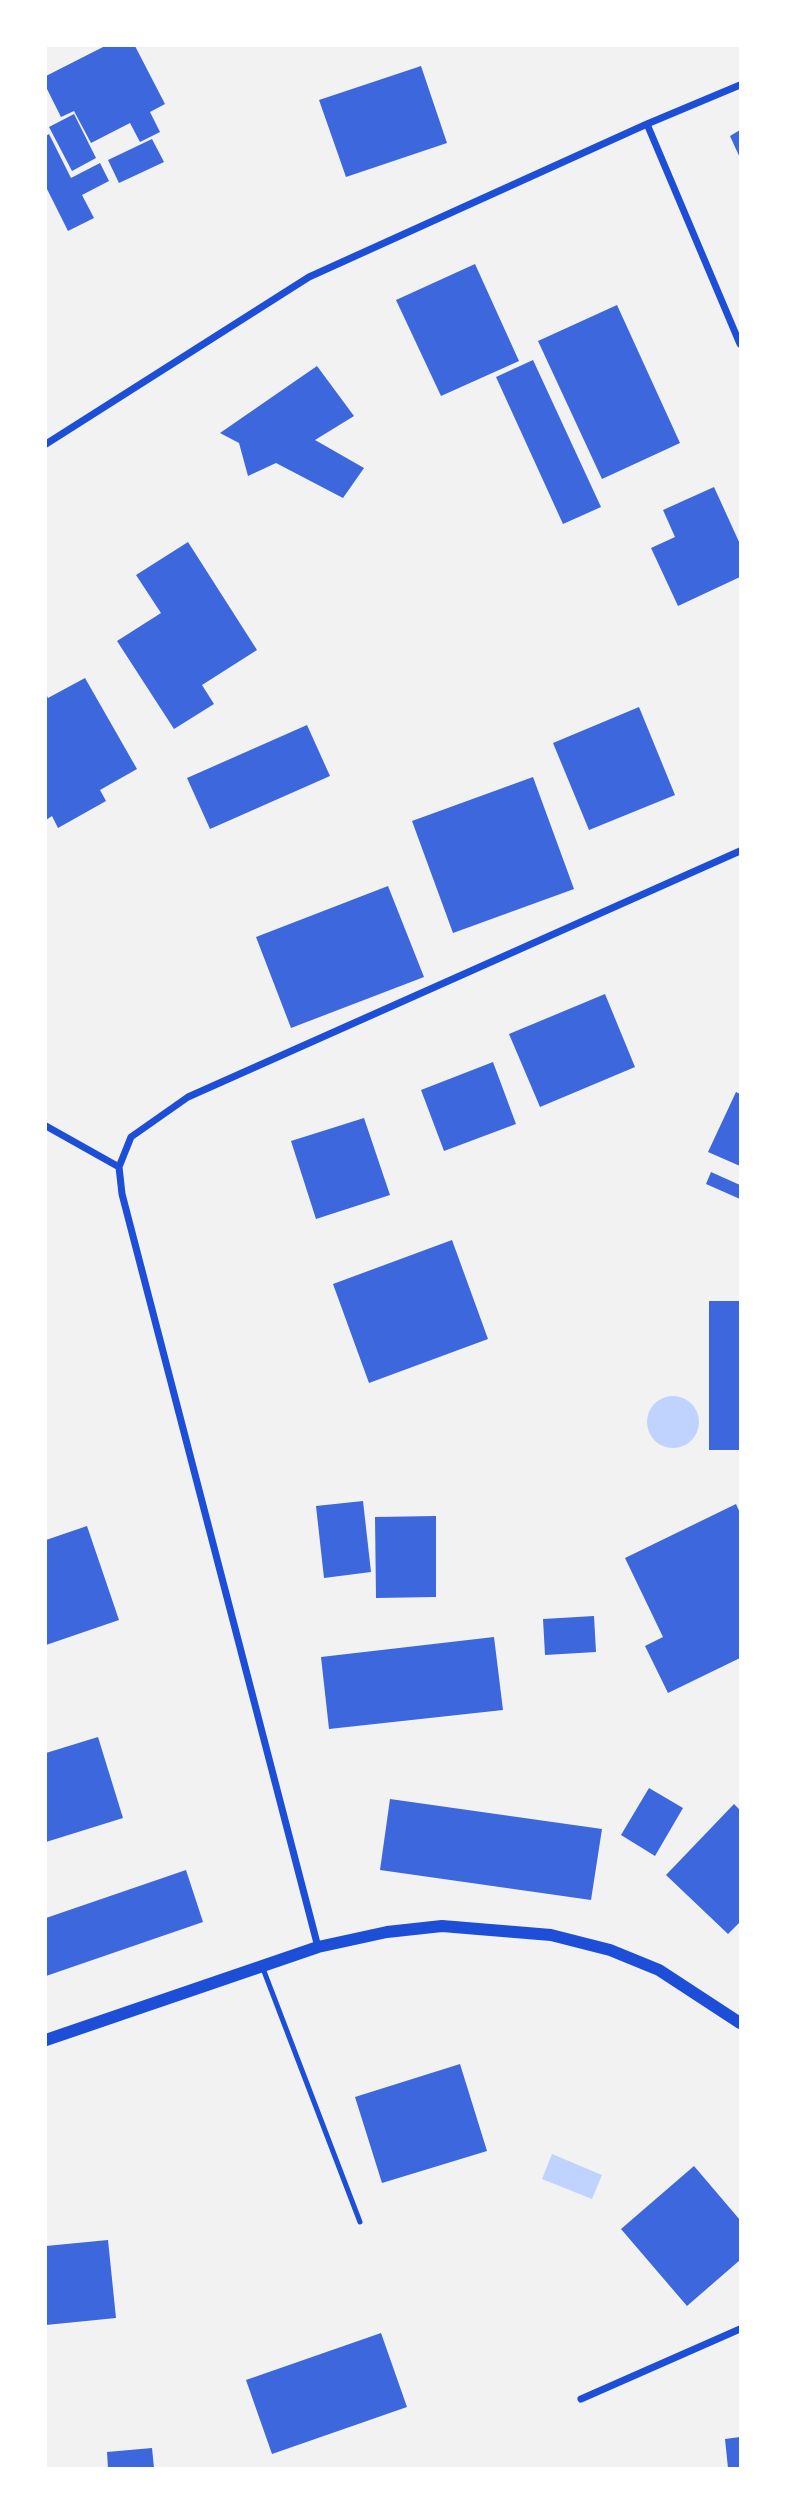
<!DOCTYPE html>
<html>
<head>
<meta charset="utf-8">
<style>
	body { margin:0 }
	#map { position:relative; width:786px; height:2514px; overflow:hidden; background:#f2f2f2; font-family:Roboto,sans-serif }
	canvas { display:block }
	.frame { position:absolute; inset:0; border:47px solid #fff; pointer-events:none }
</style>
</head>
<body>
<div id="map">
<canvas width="786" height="2514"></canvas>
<div class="frame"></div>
</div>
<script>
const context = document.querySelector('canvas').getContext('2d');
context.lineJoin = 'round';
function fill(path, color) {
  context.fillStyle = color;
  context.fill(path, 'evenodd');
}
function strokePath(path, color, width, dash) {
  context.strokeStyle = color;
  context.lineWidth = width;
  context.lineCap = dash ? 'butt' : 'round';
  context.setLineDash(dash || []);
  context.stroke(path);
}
const water = new Path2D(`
	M647 1422a26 26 0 1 1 52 0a26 26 0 1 1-52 0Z
	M552 2154 602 2175 592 2199 542 2179Z`);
const building = new Path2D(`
	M105 46H135L165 104 150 112 160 132 140 142 130 123 91 143 74 111 61 117 46 87V76Z
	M421 66 447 143 346 177 319 100Z
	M74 114 96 158 72 171 49 127Z
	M740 130V158L730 136Z
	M49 134 71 178 100 163 109 181 82 195 94 218 68 231 46 187V136Z
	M152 139 164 162 119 183 108 160Z
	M475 264 519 361 441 396 396 300Z
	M617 305 680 443 602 479 538 341Z
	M533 360 601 507 563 524 496 377Z
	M317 366 354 416 315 440 364 468 343 498 276 463 248 476 239 443 220 433Z
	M714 487 740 544V577L678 606 651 548 675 537 663 510Z
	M188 542 257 650 202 685 214 704 174 729 117 641 161 613 136 575Z
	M85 678 137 769 100 790 106 801 58 828 52 816 46 820V694L48 698Z
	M639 707 675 795 589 830 553 743Z
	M307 725 330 776 210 829 187 778Z
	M533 777 574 889 453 933 412 821Z
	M388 886 424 977 291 1028 256 937Z
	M605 994 635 1067 540 1107 509 1034Z
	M493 1062 516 1124 444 1151 421 1090Z
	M736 1092 740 1094V1166L708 1152Z
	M364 1118 390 1195 316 1219 291 1141Z
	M711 1172 740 1185V1199L706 1184Z
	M452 1240 488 1339 369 1383 333 1284Z
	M709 1301H740V1450H709Z
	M363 1501 371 1572 324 1578 316 1506Z
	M736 1504 740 1513V1658L668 1693 645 1646 663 1637 625 1558Z
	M436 1516V1597L376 1598 375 1517Z
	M87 1526 119 1620 46 1645V1540Z
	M594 1616 596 1652 545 1655 543 1619Z
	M494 1637 503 1710 329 1729 321 1657Z
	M98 1737 123 1818 46 1842V1753Z
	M649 1788 683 1808 655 1856 621 1835Z
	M390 1799 602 1829 591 1900 380 1870Z
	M734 1804 740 1810V1922L728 1934 666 1875Z
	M186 1870 203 1922 46 1976V1918Z
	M460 2064 487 2151 382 2183 355 2097Z
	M694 2166 740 2220V2260L687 2306 621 2229Z
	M108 2240 116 2318 46 2325V2246Z
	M381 2333 407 2407 272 2454 246 2380Z
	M740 2437V2468H728L725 2439Z
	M152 2448 154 2468H108L107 2452Z`);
const service = new Path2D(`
	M262 1966 360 2222`);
const minor = new Path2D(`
	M647 124 740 344
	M46 444 309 277 647 124 740 85
	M46 1126 119 1167
	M318 1947 122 1194 119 1167 131 1137 188 1097 740 851
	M581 2399 740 2329`);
const tertiary = new Path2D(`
	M46 2040 318 1947 387 1932 442 1926 551 1935 610 1950 659 1970 740 2023`);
fill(water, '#bfd3fe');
fill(building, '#3d67dc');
strokePath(service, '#1d4ed8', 5);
strokePath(minor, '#1d4ed8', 7);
strokePath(tertiary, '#1d4ed8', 12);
</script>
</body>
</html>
